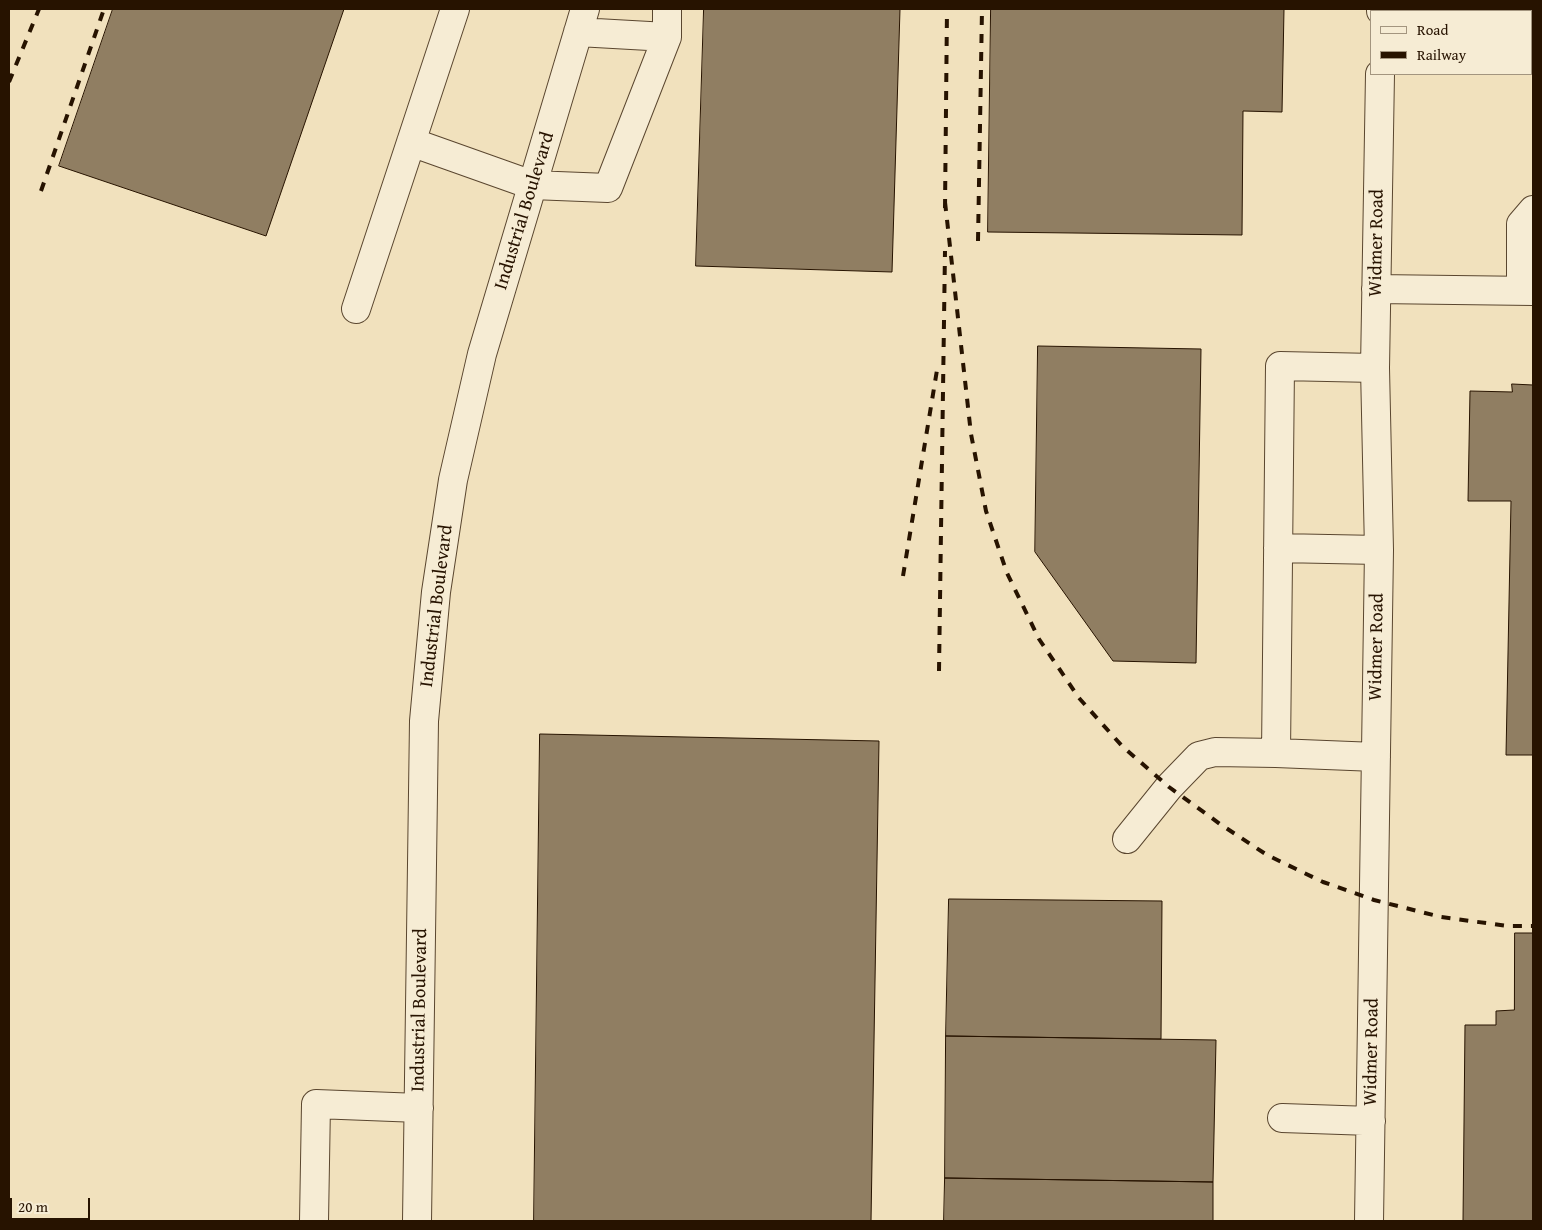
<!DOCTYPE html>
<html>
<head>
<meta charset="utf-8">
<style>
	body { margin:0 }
	#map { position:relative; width:1542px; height:1230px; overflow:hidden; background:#f1e1bd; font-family:"Gentium Book Plus",serif }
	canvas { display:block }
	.frame { position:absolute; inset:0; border:10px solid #271300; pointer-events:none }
	.legend { position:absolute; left:1370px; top:10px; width:162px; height:65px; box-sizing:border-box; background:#f6ecd4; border:1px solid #a3957f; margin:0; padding:6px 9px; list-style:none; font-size:15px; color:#271300 }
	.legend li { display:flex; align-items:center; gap:10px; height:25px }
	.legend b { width:25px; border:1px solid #a3957f }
	.scale { position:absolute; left:10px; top:1198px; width:80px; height:22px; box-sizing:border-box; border:2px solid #271300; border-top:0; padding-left:6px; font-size:15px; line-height:18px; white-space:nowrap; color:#271300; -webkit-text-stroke:4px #f6ecd4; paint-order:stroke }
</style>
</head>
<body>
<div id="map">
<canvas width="1542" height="1230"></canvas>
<div class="frame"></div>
<ul class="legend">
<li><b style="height:6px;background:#f6ecd4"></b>Road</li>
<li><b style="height:6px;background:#271300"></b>Railway</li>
</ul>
<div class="scale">20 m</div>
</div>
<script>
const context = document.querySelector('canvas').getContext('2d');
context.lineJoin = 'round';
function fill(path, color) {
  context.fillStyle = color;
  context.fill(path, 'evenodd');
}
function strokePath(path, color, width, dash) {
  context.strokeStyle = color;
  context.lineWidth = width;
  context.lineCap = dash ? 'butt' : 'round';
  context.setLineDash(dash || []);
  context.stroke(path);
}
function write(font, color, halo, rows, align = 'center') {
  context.font = font + ' "Gentium Book Plus",serif';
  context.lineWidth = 4;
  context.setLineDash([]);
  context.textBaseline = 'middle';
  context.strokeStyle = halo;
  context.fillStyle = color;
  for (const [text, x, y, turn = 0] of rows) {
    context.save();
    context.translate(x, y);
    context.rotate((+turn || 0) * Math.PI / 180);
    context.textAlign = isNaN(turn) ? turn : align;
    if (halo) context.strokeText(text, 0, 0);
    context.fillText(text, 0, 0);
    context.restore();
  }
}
const building = new Path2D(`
	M113 9H344L266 236 59 166Z
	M704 9H900L892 272 696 266Z
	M991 9H1284L1282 112 1243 111 1242 235 988 232Z
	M1038 346 1201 349 1196 663 1113 661 1035 552Z
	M1512 384 1533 385V755H1506L1511 501H1468L1470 391 1512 392Z
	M540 734 879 741 871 1221H534Z
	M949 899 1162 901 1161 1039 946 1036Z
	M1515 933H1533V1221H1463L1465 1025H1496V1011L1514 1010Z
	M946 1036 1216 1040 1213 1182 945 1178Z
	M945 1178 1213 1182V1221H944Z`);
const minor = new Path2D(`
	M1381 11V9
	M578 32 667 37
	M411 142 532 185 608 188 667 37V9
	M1376 289 1533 291
	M1521 291V224L1533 210
	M356 309 455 9
	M1375 368 1280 366 1276 753 1376 757
	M1278 548 1379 550
	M1127 839 1169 787 1199 756 1215 752 1276 753
	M1282 1118 1371 1121
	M314 1221 316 1104 419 1108
	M417 1221 424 721 436 592 453 480 482 354 585 9
	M1369 1221 1379 550 1375 368 1380 74`);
const rail = new Path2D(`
	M9 82 39 9
	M41 191 104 9
	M945 202 971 434 986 511 1007 573 1039 639 1079 698 1122 746 1169 787 1220 824 1267 855 1323 882 1374 900 1441 917 1508 926H1533
	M945 208 947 9
	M978 241 982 9
	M903 576 938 364
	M939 671 945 251`);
const streetNames = [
	["Industrial Boulevard",525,211,-73],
	["Widmer Road",1377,243,-89],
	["Industrial Boulevard",437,606,-83],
	["Widmer Road",1377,647,-89],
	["Industrial Boulevard",420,1010,-89],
	["Widmer Road",1372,1052,-89]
];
fill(building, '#907e62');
strokePath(building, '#271300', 1);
strokePath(minor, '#5a462f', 30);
strokePath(minor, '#f6ecd4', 28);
strokePath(rail, '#271300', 4, [9, 9]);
write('19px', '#271300', '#f6ecd4', streetNames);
</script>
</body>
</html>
